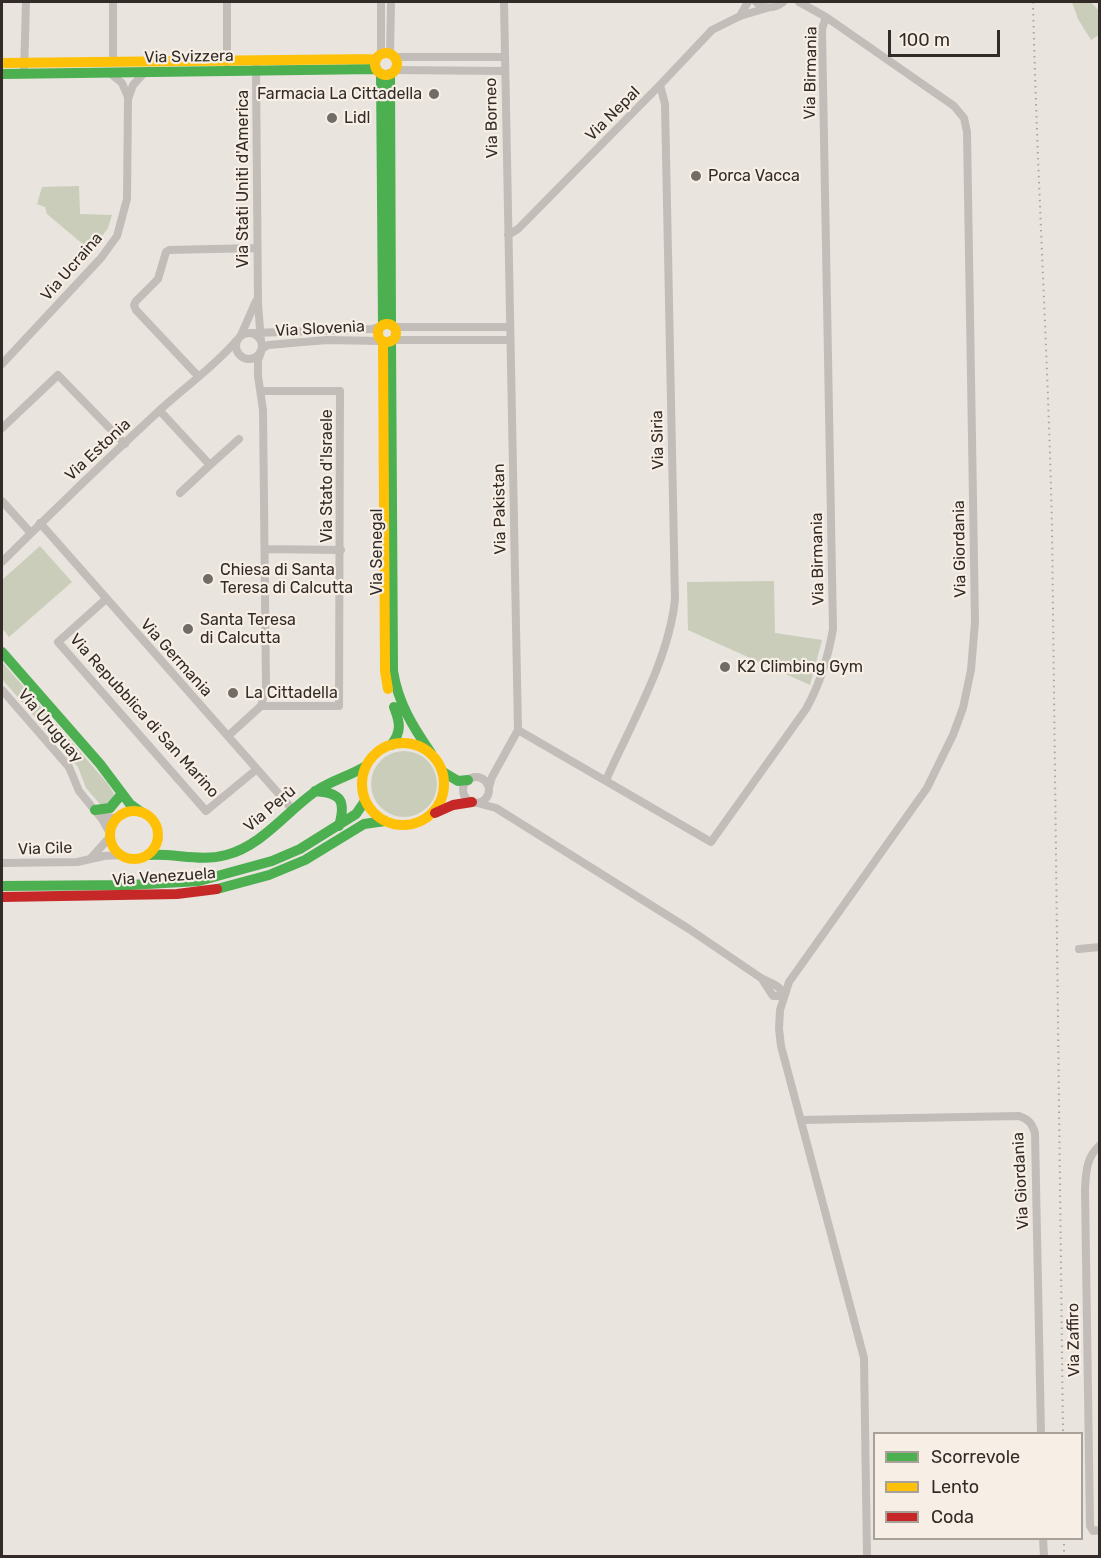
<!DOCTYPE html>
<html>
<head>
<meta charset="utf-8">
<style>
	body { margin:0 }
	#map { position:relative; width:1101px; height:1558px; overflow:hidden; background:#e9e4de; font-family:Rubik,sans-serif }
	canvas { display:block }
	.frame { position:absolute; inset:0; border:3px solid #322b27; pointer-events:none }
	.legend { position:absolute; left:873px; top:1432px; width:210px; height:108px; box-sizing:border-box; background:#f7efe5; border:2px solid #a8a199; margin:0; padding:8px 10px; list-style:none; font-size:18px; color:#322b27 }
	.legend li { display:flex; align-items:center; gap:12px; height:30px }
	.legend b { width:30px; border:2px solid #a8a199 }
	.scale { position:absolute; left:888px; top:30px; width:112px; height:27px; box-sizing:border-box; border:3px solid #322b27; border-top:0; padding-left:8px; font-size:18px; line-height:21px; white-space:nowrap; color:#322b27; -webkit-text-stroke:4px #f7efe5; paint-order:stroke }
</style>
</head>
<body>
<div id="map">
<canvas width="1101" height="1558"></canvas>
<div class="frame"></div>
<ul class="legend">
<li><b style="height:8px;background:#4caf50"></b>Scorrevole</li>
<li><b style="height:8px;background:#ffc107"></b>Lento</li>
<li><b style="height:8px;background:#c62828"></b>Coda</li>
</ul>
<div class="scale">100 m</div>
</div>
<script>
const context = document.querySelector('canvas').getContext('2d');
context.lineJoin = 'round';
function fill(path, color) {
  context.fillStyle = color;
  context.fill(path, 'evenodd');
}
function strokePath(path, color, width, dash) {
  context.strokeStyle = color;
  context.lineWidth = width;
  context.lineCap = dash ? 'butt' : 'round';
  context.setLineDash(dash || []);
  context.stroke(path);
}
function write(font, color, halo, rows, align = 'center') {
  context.font = font + ' Rubik,sans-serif';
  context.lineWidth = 4.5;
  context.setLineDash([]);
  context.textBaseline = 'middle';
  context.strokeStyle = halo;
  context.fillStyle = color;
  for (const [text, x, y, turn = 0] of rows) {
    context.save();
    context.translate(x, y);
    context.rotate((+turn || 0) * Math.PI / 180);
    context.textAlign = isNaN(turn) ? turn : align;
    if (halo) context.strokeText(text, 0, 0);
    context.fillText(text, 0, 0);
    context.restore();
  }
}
const green = new Path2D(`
	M1072 2H1091L1099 11V35L1091 40 1078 19Z
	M79 186 80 214 112 215 108 228 91 251 47 214 45 207 37 204 42 187Z
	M40 546 72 582 9 637 2 628V580Z
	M774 581 775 633 822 640 810 685 688 630 687 582Z
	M2 662 108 784 114 794 112 800 108 804H100L86 788 78 767 2 679Z
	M371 784a33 33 0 1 1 66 0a33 33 0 1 1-66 0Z`);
const street = new Path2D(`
	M381 2V54
	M756 2C764 9 774 9 783 2
	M799 2 826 17 954 106 964 118 967 132 975 622 971 670 963 708 953 735 927 788 789 982 780 1010 779 1029 781 1046 864 1358 867 1556
	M740 16 748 2
	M390 54 391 2
	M394 57H505
	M113 62V2
	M227 63V2
	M256 67 258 304 261 341
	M394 70 505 71
	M24 74 26 2
	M111 74 122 83 128 97
	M508 235 518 229 660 85 712 30 740 16 767 8
	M393 327H510
	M236 346a13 13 0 1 1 26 0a13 13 0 1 1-26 0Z
	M253 333 372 329 380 327
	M241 335 256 301
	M393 340H510
	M262 349 268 345 327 340 381 341
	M2 364 101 258 117 236 127 199 128 99 133 85 144 73
	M198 376 136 310 134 305 136 301 158 279 166 252 169 250 257 248
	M261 391H340L339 706H261
	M160 411 210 465 180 493
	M2 428 58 375 125 444
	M210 465 239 439
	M2 501 30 532
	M40 523 293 810
	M265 549 341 550
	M2 562C54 510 107 459 161 409 185 387 216 365 236 341
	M106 599 58 642 206 811 257 769
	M2 690 69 767 79 791 102 819 110 833
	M518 730 711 842 806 709C820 684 828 658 833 629L822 29 826 17
	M228 736 261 706 266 687 263 410 258 376V360L261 352
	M463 790a13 13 0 1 1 26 0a13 13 0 1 1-26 0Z
	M606 780C631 724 669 660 675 599L665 104 660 85
	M489 787 492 777 518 730 504 2
	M477 803 496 808 689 929 761 978C770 983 781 985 783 995
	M99 813 105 817 117 818
	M91 858 110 837
	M2 863 77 862 104 856 121 855
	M1079 949 1100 947
	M762 979 773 996H783
	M801 1120 1019 1116C1028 1119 1032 1123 1035 1133L1041 1434
	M1100 1145C1086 1157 1086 1173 1085 1189L1090 1526 1093 1531 1100 1530
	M1043 1538 1044 1556`);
const fast = new Path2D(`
	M2 74 376 69
	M381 74 383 325
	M390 74 391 325
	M391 341 393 671C398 703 413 727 431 753
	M2 652 100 764 130 804 141 812
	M391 745C402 732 400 722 394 707
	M443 772 458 781 468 780
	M315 791C342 793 346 801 339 826
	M95 810 110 808 120 796
	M148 855C175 853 200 862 226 855 262 846 287 811 316 791 332 780 350 776 366 766
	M2 886 130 885 199 881 272 861 300 849 356 814 365 801
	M217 889 269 875 305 860 364 824 385 821`);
const slow = new Path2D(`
	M375 64a11 11 0 1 1 22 0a11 11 0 1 1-22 0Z
	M2 63 376 59
	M378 333a9 9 0 1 1 18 0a9 9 0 1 1-18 0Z
	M383 342 385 671 388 689
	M362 784a41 41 0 1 1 82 0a41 41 0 1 1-82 0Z
	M110 835a24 24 0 1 1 48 0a24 24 0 1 1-48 0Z`);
const jam = new Path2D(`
	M435 813 453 805 472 802
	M2 897 177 894 217 889`);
const rail = new Path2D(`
	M1033 2C1037 177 1048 352 1052 527L1063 1434
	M1064 1538V1556`);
const markers = [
	[434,94,6,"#726c67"],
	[332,118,6,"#726c67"],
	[696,176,6,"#726c67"],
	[208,579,6,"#726c67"],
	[188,629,6,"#726c67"],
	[725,667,6,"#726c67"],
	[233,693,6,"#726c67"]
];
const streetNames = [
	["Via Svizzera",189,57,-1],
	["Via Birmania",811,73,-89],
	["Via Nepal",613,114,-45],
	["Via Borneo",492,118,-91],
	["Via Stati Uniti d'America",243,179,-90],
	["Via Ucraina",72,267,-49],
	["Via Slovenia",320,329,-3],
	["Via Siria",658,440,-91],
	["Via Estonia",98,450,-43],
	["Via Stato d'Israele",327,476,-90],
	["Via Pakistan",500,509,-91],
	["Via Giordania",960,549,-91],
	["Via Senegal",377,552,-90],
	["Via Birmania",818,559,-91],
	["Via Germania",176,658,48],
	["Via Repubblica di San Marino",144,716,48],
	["Via Uruguay",50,726,50],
	["Via Perù",270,809,-40],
	["Via Cile",45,849,-2],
	["Via Venezuela",164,877,-4],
	["Via Giordania",1021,1181,-93],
	["Via Zaffiro",1074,1340,-91]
];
const poiNames = [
	["Farmacia La Cittadella",422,94,"right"],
	["Lidl",344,118],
	["Porca Vacca",708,176],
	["Chiesa di Santa",220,570],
	["Teresa di Calcutta",220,588],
	["Santa Teresa",200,620],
	["di Calcutta",200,638],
	["K2 Climbing Gym",737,667],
	["La Cittadella",245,693]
];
fill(green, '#c9cdb9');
strokePath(street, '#c2bdb8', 8);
strokePath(fast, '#4caf50', 10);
strokePath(slow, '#ffc107', 10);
strokePath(jam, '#c62828', 10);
strokePath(rail, '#aaa6a2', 2, [1.5, 4.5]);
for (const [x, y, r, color] of markers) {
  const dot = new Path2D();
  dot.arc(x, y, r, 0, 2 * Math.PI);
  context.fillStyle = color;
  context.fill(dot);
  strokePath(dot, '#f7efe5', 2);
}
write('16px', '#322b27', '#f7efe5', streetNames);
write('16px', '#322b27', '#f7efe5', poiNames, 'left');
</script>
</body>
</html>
